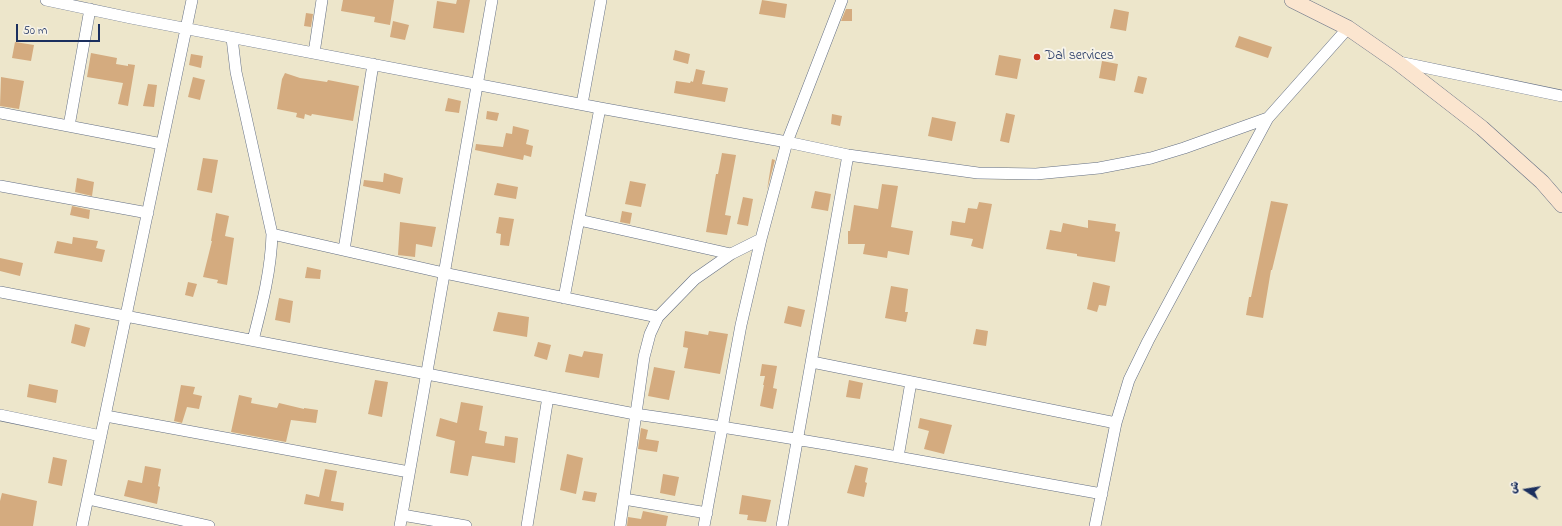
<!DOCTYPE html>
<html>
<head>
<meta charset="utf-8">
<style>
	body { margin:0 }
	#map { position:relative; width:1562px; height:526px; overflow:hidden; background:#ede6cb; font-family:"Indie Flower","Playpen Sans Arabic",sans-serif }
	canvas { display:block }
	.north { position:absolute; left:1506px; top:470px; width:40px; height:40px; -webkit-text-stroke:3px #f7f3e8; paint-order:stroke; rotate:282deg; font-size:11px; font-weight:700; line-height:16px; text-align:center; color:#1b2f5e }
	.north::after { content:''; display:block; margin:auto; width:14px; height:18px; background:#1b2f5e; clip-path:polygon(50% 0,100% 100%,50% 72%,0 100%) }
	.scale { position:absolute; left:16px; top:24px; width:84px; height:18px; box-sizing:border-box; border:2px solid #1b2f5e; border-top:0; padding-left:5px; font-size:12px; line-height:14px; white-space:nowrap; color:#1b2f5e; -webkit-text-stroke:3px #f7f3e8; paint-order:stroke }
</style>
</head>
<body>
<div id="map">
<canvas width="1562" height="526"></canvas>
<div class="north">ش</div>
<div class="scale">50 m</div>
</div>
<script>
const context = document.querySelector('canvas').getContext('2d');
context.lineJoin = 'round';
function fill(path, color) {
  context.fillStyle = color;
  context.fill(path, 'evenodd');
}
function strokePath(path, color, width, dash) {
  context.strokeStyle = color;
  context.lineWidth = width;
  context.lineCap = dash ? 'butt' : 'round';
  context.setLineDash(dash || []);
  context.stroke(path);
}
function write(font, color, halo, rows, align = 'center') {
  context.font = font + ' "Indie Flower",sans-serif';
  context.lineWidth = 4;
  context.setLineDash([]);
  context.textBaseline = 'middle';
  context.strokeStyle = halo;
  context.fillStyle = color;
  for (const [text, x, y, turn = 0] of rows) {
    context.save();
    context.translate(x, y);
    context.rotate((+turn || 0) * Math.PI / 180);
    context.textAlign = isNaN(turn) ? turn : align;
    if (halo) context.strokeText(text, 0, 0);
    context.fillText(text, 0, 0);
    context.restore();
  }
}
const building = new Path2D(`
	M343 0H394L390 25 374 22 375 17 341 11Z
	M457 0H470L464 33 433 28 437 1 456 4Z
	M762 0 787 4 785 18 759 14Z
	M846 9H852V21H841Z
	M1114 9 1129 12 1126 31 1110 28Z
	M306 13 313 14 311 27 304 26Z
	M393 21 409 25 405 40 390 37Z
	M1239 36 1272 47 1268 58 1235 47Z
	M15 42 34 45 31 61 12 58Z
	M675 50 690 54 688 64 673 60Z
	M91 53 117 58 116 64 128 66V64L135 65 128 106 118 104 123 83 87 77Z
	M191 54 203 56 201 68 189 65Z
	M999 55 1021 59 1017 79 995 75Z
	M1102 61 1118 64 1115 81 1099 78Z
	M696 69 705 71 702 84 728 88 725 102 674 93 676 81 690 83 691 81 693 82Z
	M285 73 300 78 327 82 328 80 359 86 353 121 312 114 311 116 305 114 304 119 296 117 297 113 277 109 282 79Z
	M1138 76 1147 78 1143 94 1134 92Z
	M1 77 24 81 19 109 0 106Z
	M193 77 205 80 200 100 188 97Z
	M148 84 157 85 154 107 143 106Z
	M448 98 461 101 459 113 445 111Z
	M487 111 499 113 497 121 486 119Z
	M1006 113 1015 115 1009 143 1000 141Z
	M832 114 842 116 840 126 831 124Z
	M932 117 956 122 952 141 928 136Z
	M513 126 529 130 526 144 533 146 531 157 524 155 523 160 475 150 476 144 503 147 506 133 512 134Z
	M722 153 736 155 725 215 731 216 727 235 706 232 716 174H718Z
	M203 158 218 160 212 193 197 190Z
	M772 159 775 160 767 190Z
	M384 173 403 178 400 194 363 186 364 180 383 182Z
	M77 178 94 182 92 196 75 192Z
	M630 181 646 184 641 207 625 204Z
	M497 183 518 187 516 199 494 195Z
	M882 184 898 186 891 227 913 231 909 255 888 251 887 258 863 254 865 244H848V231H850L854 205 878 209Z
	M815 191 831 194 828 211 811 208Z
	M743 197 753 199 748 226 737 224Z
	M1271 201 1288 204 1272 270H1271L1263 318 1246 315 1249 297H1251Z
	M979 202 992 204 983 249 971 246 973 239 950 235 952 221 965 223 968 208 977 209Z
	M72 206 90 210 89 219 70 215Z
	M622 211 632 213 630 224 620 222Z
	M216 213 229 216 225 236 234 238 227 285 217 283 218 280 203 277 212 241H211Z
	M499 217 514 219 509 246 500 245 501 234 496 233Z
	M1088 220 1116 224 1115 231 1120 232 1115 262 1077 256V254L1046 249 1050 230 1061 232 1063 223 1088 228Z
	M400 222 436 227 432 247 416 244 415 257 398 255Z
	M73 237 98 241 96 248 105 250 102 262 54 253 57 241 72 244Z
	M0 258 23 263 20 276 0 271Z
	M307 267 321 270 320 279 305 278Z
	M188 282 197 284 193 297 185 295Z
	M1093 282 1110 286 1106 306 1099 305 1097 312 1087 309Z
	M891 286 908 289 905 312H908L906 322 885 318Z
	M279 298 293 301 290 323 275 320Z
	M788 306 805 310 801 327 784 323Z
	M498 312 529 317 527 337 493 331Z
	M75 324 90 328 85 347 71 343Z
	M976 329 988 331 986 346 973 344Z
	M685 331 708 335 709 331 728 334 720 374 684 368 688 348 683 347Z
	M538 342 551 345 547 360 534 356Z
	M584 351 603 354 599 378 565 372 569 354 582 357Z
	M762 364 777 366 773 388 777 389 773 409 760 406 764 385H763L765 376H760Z
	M654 367 675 371 669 400 648 396Z
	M375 380 388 382 382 417 368 414Z
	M849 380 863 383 860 399 846 397Z
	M29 384 58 390 56 403 27 397Z
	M181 385 195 387 193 394 202 396 199 409 187 407 182 423 174 421Z
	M239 395 252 398 251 403 277 408 279 403 304 409V408L318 410 316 423 291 420 286 442 231 432Z
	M461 402 483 406 479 430 487 432 485 443 504 446 505 436 518 438 515 463 473 456H472L468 476 450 473 455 441 436 436 440 418 457 423Z
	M920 418 952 425 944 454 924 449 929 431 918 428Z
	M641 428 648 430 646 439 659 441 657 452 638 449Z
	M567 454 583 458 576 494 560 490Z
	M53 457 67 460 62 486 48 483Z
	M855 465 868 468 865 482 867 483 864 497 847 493Z
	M145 466 161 469 158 486 160 487 157 504 124 496 128 480 142 483Z
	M325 469 337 471 331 501 344 503 343 511 304 504 306 494 319 497Z
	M663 474 679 477 675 496 660 493Z
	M584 491 597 493 595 502 582 500Z
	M2 493 37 501 33 526H0V501Z
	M742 495 771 500 766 522 747 520 748 515 739 514Z
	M643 511 668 516 666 526H627L628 517 641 519Z`);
const street = new Path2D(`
	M46 0 131 18 600 108 787 142 848 155 978 173 1036 174 1099 168 1151 158 1184 148 1268 118
	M232 38 236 72 272 234C271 271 262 305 253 340
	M314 53 322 0
	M1399 62 1562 96
	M582 104 601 0
	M0 113 162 144
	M69 126 90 9
	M0 186 148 213
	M579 220 731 254
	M272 234 444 273 658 317
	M344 250 373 64
	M0 292 635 414C791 436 946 466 1102 494
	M564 298 600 108
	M812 362 1116 423
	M0 415 101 436
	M106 416 409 472
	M898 457 911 382
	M88 499 209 526
	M624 499 707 513
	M402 515 466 526
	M82 526 192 0
	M400 526 492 0
	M527 526 548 397
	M620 526 644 357 650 334 658 317 695 279 731 254 761 239
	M704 526 741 325 761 239 787 142 842 0
	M782 526 848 155
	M1095 526 1116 423 1129 380 1148 341 1268 118 1348 28`);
const secondary = new Path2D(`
	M1292 0 1348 28 1397 62 1482 128 1542 182 1562 205`);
const markers = [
	[1037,57,4,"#c8321e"]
];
const poiNames = [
	["Dal services",1045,57]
];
fill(building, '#d4ab7f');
strokePath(street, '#646f84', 12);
strokePath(secondary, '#646f84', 16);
strokePath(street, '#fff', 11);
strokePath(secondary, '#fbe5cf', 15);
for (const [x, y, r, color] of markers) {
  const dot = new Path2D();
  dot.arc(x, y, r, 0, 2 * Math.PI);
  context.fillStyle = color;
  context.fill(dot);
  strokePath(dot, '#f7f3e8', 1.5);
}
write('14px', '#1b2f5e', '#f7f3e8', poiNames, 'left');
</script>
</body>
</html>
